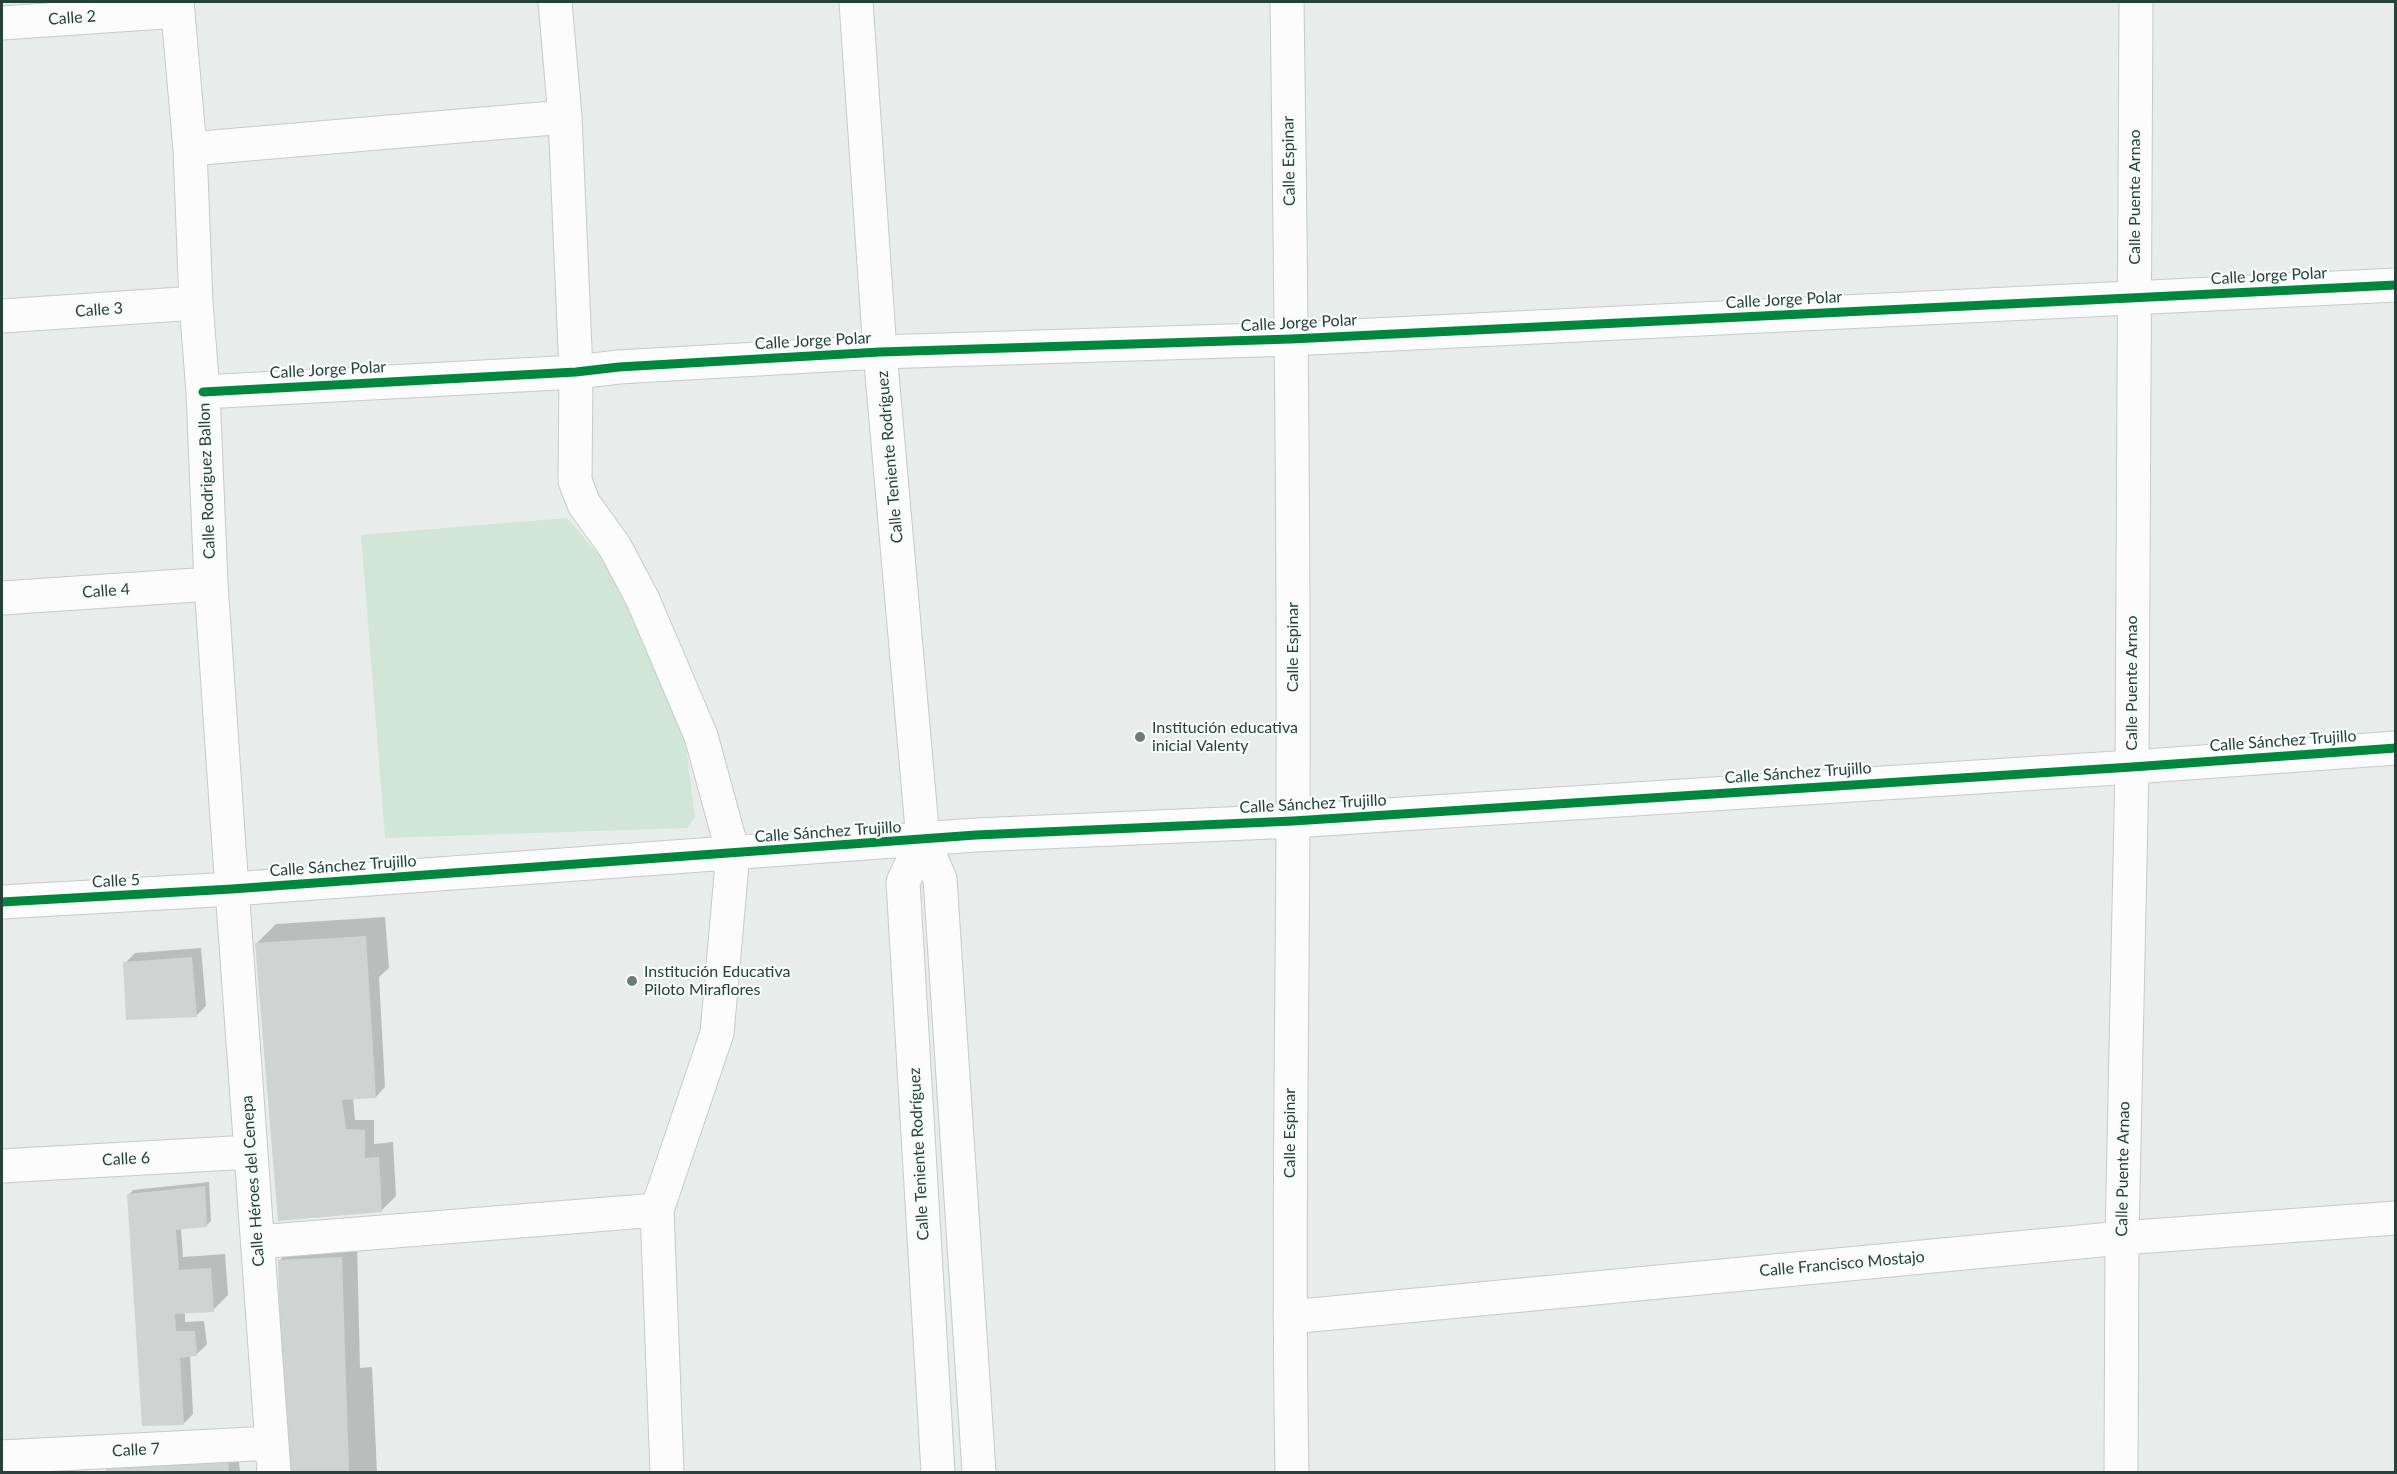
<!DOCTYPE html>
<html>
<head>
<meta charset="utf-8">
<style>
	body { margin:0 }
	#map { position:relative; width:2397px; height:1474px; overflow:hidden; background:#e8edeb; font-family:Lato,sans-serif }
	canvas { display:block }
	.frame { position:absolute; inset:0; border:3px solid #24423a; pointer-events:none }
</style>
</head>
<body>
<div id="map">
<canvas width="2397" height="1474"></canvas>
<div class="frame"></div>
</div>
<script>
const context = document.querySelector('canvas').getContext('2d');
context.lineJoin = 'round';
function fill(path, color) {
  context.fillStyle = color;
  context.fill(path, 'evenodd');
}
function strokePath(path, color, width, dash) {
  context.strokeStyle = color;
  context.lineWidth = width;
  context.lineCap = dash ? 'butt' : 'round';
  context.setLineDash(dash || []);
  context.stroke(path);
}
function write(font, color, halo, rows, align = 'center') {
  context.font = font + ' Lato,sans-serif';
  context.lineWidth = 4.5;
  context.setLineDash([]);
  context.textBaseline = 'middle';
  context.strokeStyle = halo;
  context.fillStyle = color;
  for (const [text, x, y, turn = 0] of rows) {
    context.save();
    context.translate(x, y);
    context.rotate((+turn || 0) * Math.PI / 180);
    context.textAlign = isNaN(turn) ? turn : align;
    if (halo) context.strokeText(text, 0, 0);
    context.fillText(text, 0, 0);
    context.restore();
  }
}
const green = new Path2D(`
	M567 518 617 576 685 738 695 817 687 828 385 838 361 535Z`);
const shadow = new Path2D(`
	M385 917 389 968 379 977 385 1087 376 1097 353 1098 355 1120H374V1144L393 1142 396 1196 381 1211 256 944 276 924Z
	M201 948 206 1006 196 1016 125 963 135 953Z
	M209 1182 211 1221 207 1225 181 1228 183 1257 225 1254 228 1295 213 1310 185 1312V1322L204 1321 207 1344 197 1354 190 1355 193 1414 183 1424 129 1195 133 1190Z
	M357 1243 360 1368 372 1367 377 1472H287L279 1261 294 1246Z
	M238 1451 240 1472H107V1468Z`);
const building = new Path2D(`
	M366 936 376 1098 342 1100 346 1129 365 1130V1158L379 1157 382 1212 278 1221 255 943Z
	M192 957 197 1017 126 1020 123 962Z
	M205 1186 207 1227 176 1230 179 1270 211 1268 214 1312 175 1314 176 1331H195L197 1356 180 1358 184 1425 142 1426 127 1194Z
	M342 1257 349 1472H285L278 1260Z
	M228 1461 229 1472H106V1468Z`);
const minor = new Path2D(`
	M177 2 190 149 196 303 203 392 211 584 229 847 274 1472
	M555 2 565 117 576 372 575 481 584 504 615 547 643 600 701 736 733 853 717 1033 657 1210 667 1472
	M856 2 880 352 923 840 940 879 979 1472
	M1287 2C1291 275 1294 549 1293 822 1292 1039 1288 1256 1292 1472
	M2 23 178 11
	M190 149 565 117
	M2 316 196 303
	M203 392 576 372 619 367 880 352 1291 339 2396 285
	M2 598 211 584
	M923 840 903 882 938 1472
	M2 902 232 889 976 835 1293 821 2132 767 2396 748
	M2 1166 250 1152
	M258 1242 657 1210
	M1290 1317 2122 1238 2396 1218
	M2 1457 271 1443
	M2121 1472 2122 1238 2132 767 2136 2`);
const cycleway = new Path2D(`
	M203 392 576 372 619 367 880 352 1291 339 2396 285
	M2 902 232 889 976 835 1293 821 2132 767 2396 748`);
const markers = [
	[1140,737,6,"#697e78"],
	[632,981,6,"#697e78"]
];
const streetNames = [
	["Calle 2",72,18,-4],
	["Calle Espinar",1289,161,-91],
	["Calle Puente Arnao",2135,197,-90],
	["Calle Jorge Polar",2269,276,-3],
	["Calle Jorge Polar",1784,300,-3],
	["Calle 3",99,310,-4],
	["Calle Jorge Polar",1299,323,-3],
	["Calle Jorge Polar",813,341,-3],
	["Calle Jorge Polar",328,370,-3],
	["Calle Teniente Rodríguez",890,457,-95],
	["Calle Rodriguez Ballon",207,481,-92],
	["Calle 4",106,591,-4],
	["Calle Espinar",1293,647,-90],
	["Calle Puente Arnao",2132,683,-90],
	["Calle Sánchez Trujillo",2283,741,-4],
	["Calle Sánchez Trujillo",1798,773,-4],
	["Calle Sánchez Trujillo",1313,804,-3],
	["Calle Sánchez Trujillo",828,832,-4],
	["Calle Sánchez Trujillo",343,866,-4],
	["Calle 5",116,881,-3],
	["Calle Espinar",1290,1133,-90],
	["Calle Teniente Rodríguez",919,1154,-93],
	["Calle 6",126,1159,-3],
	["Calle Puente Arnao",2123,1169,-89],
	["Calle Héroes del Cenepa",253,1181,-94],
	["Calle Francisco Mostajo",1842,1264,-5],
	["Calle 7",136,1450,-3]
];
const poiNames = [
	["Institución educativa",1152,728],
	["inicial Valenty",1152,746],
	["Institución Educativa",644,972],
	["Piloto Miraflores",644,990]
];
fill(green, '#d1e6d8');
fill(shadow, '#0003');
fill(building, '#cfd4d2');
strokePath(minor, '#c5cac8', 35);
strokePath(minor, '#fcfcfc', 33);
strokePath(cycleway, '#00873e', 9);
for (const [x, y, r, color] of markers) {
  const dot = new Path2D();
  dot.arc(x, y, r, 0, 2 * Math.PI);
  context.fillStyle = color;
  context.fill(dot);
  strokePath(dot, '#f7fbf9', 2);
}
write('16px', '#24423a', '#f7fbf9', streetNames);
write('16px', '#24423a', '#f7fbf9', poiNames, 'left');
</script>
</body>
</html>
